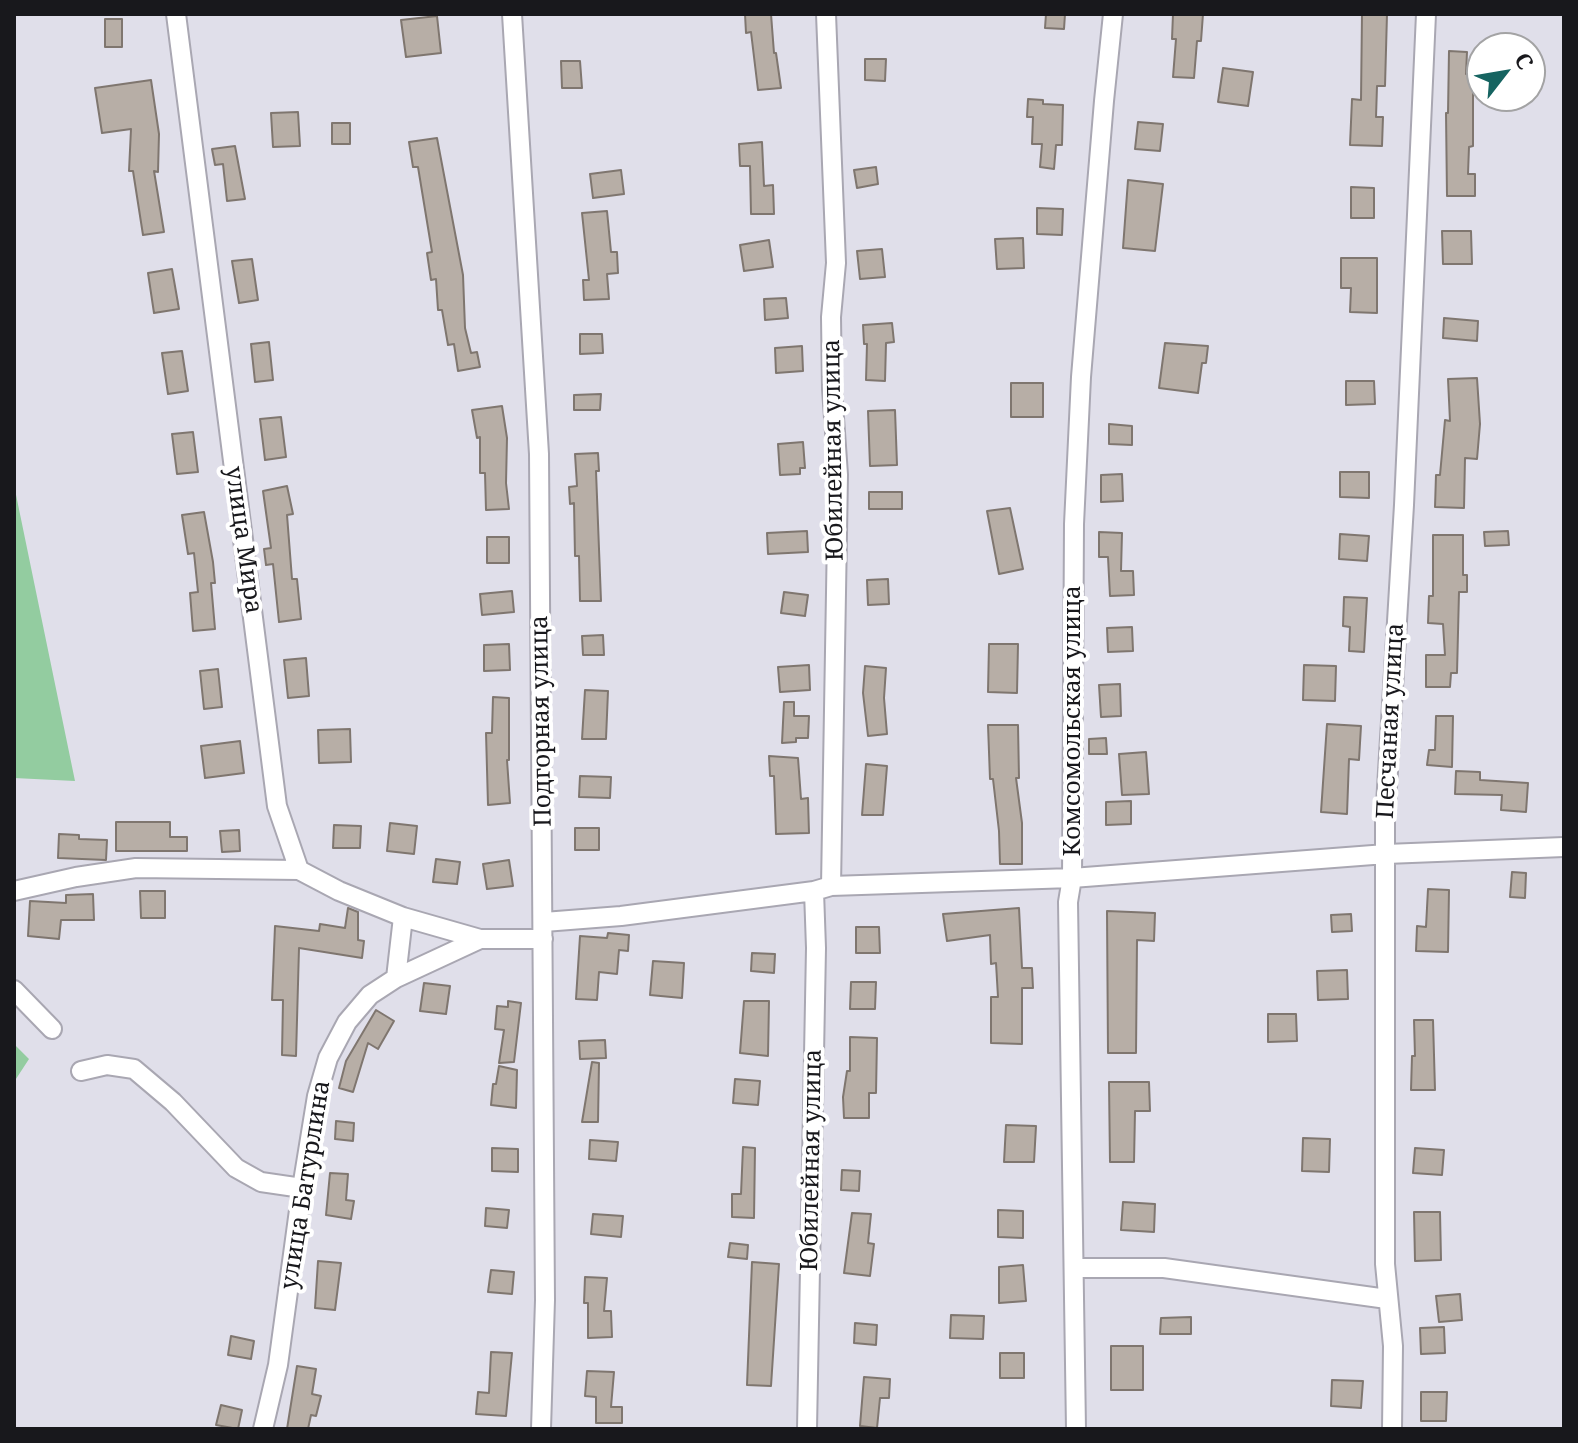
<!DOCTYPE html>
<html>
<head>
<meta charset="utf-8">
<style>
	body { margin:0 }
	#map { position:relative; width:1578px; height:1443px; overflow:hidden; background:#e0dfea; font-family:"Noto Serif",serif }
	canvas { display:block }
	.frame { position:absolute; inset:0; border:16px solid #18181c; pointer-events:none }
	.north { position:absolute; left:1466px; top:32px; width:80px; height:80px; box-sizing:border-box; background:#fff; border:2px solid #a3a3a4; border-radius:50%; rotate:59deg; font-size:22px; font-weight:700; line-height:32px; text-align:center; color:#18181c }
	.north::after { content:''; display:block; margin:auto; width:28px; height:36px; background:#166461; clip-path:polygon(50% 0,100% 100%,50% 72%,0 100%) }
</style>
</head>
<body>
<div id="map">
<canvas width="1578" height="1443"></canvas>
<div class="frame"></div>
<div class="north">С</div>
</div>
<script>
const context = document.querySelector('canvas').getContext('2d');
context.lineJoin = 'round';
function fill(path, color) {
  context.fillStyle = color;
  context.fill(path, 'evenodd');
}
function strokePath(path, color, width, dash) {
  context.strokeStyle = color;
  context.lineWidth = width;
  context.lineCap = dash ? 'butt' : 'round';
  context.setLineDash(dash || []);
  context.stroke(path);
}
function write(font, color, halo, rows, align = 'center') {
  context.font = font + ' "Noto Serif",serif';
  context.lineWidth = 8;
  context.setLineDash([]);
  context.textBaseline = 'middle';
  context.strokeStyle = halo;
  context.fillStyle = color;
  for (const [text, x, y, turn = 0] of rows) {
    context.save();
    context.translate(x, y);
    context.rotate((+turn || 0) * Math.PI / 180);
    context.textAlign = isNaN(turn) ? turn : align;
    if (halo) context.strokeText(text, 0, 0);
    context.fillText(text, 0, 0);
    context.restore();
  }
}
const green = new Path2D(`
	M14 485 75 781 14 778Z
	M14 1044 29 1059 14 1082Z`);
const building = new Path2D(`
	M745 14H771L774 53H776L781 88 758 90 751 32 746 33Z
	M1046 14H1065L1064 29 1045 28Z
	M1173 14H1203L1201 41H1197L1194 78 1173 77 1176 39H1172Z
	M1362 14H1387L1385 86H1377L1376 117H1383L1382 146 1350 145 1352 99 1361 100Z
	M437 16 441 53 406 57 401 20Z
	M105 19H122V47H105Z
	M1449 51 1467 52 1466 74 1473 75V146L1469 147 1468 174H1475V196H1447L1446 113H1448Z
	M865 59H886L885 81 865 80Z
	M561 61H580L582 88H562Z
	M1223 68 1253 72 1248 106 1218 102Z
	M151 80 159 134 158 172 154 171 164 232 143 235 133 171H129L131 129 102 133 95 88Z
	M1028 99 1043 100V104L1063 105 1062 145H1056L1054 169 1040 167 1042 144H1032L1033 117H1027Z
	M298 112 300 146 273 147 271 113Z
	M1138 122 1163 124 1160 151 1135 149Z
	M332 123H350V144H332Z
	M437 138 463 275 465 328 471 353 477 352 480 367 458 371 454 344 448 345 442 310H438L436 279 431 280 427 253 432 252 418 167H413L409 142Z
	M762 142 764 186 773 185 774 214H751L750 166H740L739 144Z
	M235 146 245 199 227 201 223 164 215 165 212 149Z
	M876 167 878 184 857 188 854 170Z
	M621 170 624 194 593 198 590 174Z
	M1128 180 1163 184 1155 251 1123 248Z
	M1351 187 1374 188V218H1351Z
	M1037 208 1063 209 1062 235 1037 234Z
	M607 211 611 252H617L618 273 607 274 609 299 584 300 583 280H589L582 213Z
	M1442 231H1471L1472 264H1443Z
	M1023 238 1024 268 997 269 995 239Z
	M769 240 773 267 744 271 740 245Z
	M882 249 885 277 860 279 857 251Z
	M1341 258H1377V313L1350 312 1351 288H1341Z
	M252 259 258 300 239 303 232 261Z
	M172 269 179 309 154 313 148 273Z
	M786 298 788 318 765 320 764 299Z
	M1444 318 1478 321 1477 341 1443 338Z
	M892 323 894 342 886 343 885 381 866 380 867 344H864L863 325Z
	M580 334H602L603 353 580 354Z
	M269 342 273 380 255 382 251 344Z
	M1165 343 1208 346 1206 363H1202L1198 393 1159 388Z
	M802 346 803 371 776 373 775 348Z
	M182 351 188 391 168 394 162 353Z
	M1477 378 1480 424 1477 459 1465 458 1464 508 1435 507 1436 475H1440L1445 420 1450 421 1448 379Z
	M1346 381H1374L1375 404 1346 405Z
	M1011 383H1043V417H1011Z
	M601 394 600 410H574V395Z
	M502 406 507 438 506 483 509 509 486 510 485 473H480V437L477 438 472 410Z
	M895 410 897 465 870 466 868 411Z
	M281 417 286 457 265 460 260 419Z
	M1109 424 1132 426V445L1109 444Z
	M193 432 198 472 177 474 172 434Z
	M803 442 805 468H800V474L780 475 778 444Z
	M598 453 599 471H596L601 601H580L579 556H575L574 503 570 504 569 487 577 486 575 454Z
	M1340 472H1369V498L1340 497Z
	M1122 474 1123 501 1101 502V475Z
	M287 486 293 514 287 515 292 579H297L301 619 279 622 273 564 266 565 264 549 271 548 263 491Z
	M869 492H902V509H869Z
	M1010 508 1023 569 999 574 987 511Z
	M204 512 213 562 215 583H211L215 629 193 631 190 593 198 592 194 553 188 554 182 515Z
	M807 531 808 552 768 554 767 533Z
	M1508 531 1509 545 1485 546 1484 532Z
	M1099 532 1122 533 1121 571H1133L1134 595 1110 596 1108 557H1099Z
	M1340 534 1369 536 1367 561 1339 559Z
	M1433 535H1463V575H1467V592H1459L1457 673H1451L1450 687H1426V655H1445L1443 624 1428 623 1429 596H1433Z
	M487 537H509V563H487Z
	M888 579 889 604 868 605 867 580Z
	M512 591 514 612 482 615 480 594Z
	M784 592 808 595 805 616 781 613Z
	M1344 597 1367 598 1364 652 1349 651 1350 627 1343 626Z
	M1132 627 1133 651 1108 652 1107 628Z
	M603 635 604 655H583L582 636Z
	M509 644 510 670 484 671V645Z
	M989 644H1018L1017 693 988 692Z
	M306 658 309 696 288 698 284 660Z
	M809 665 810 690 780 692 778 667Z
	M1304 665 1336 666 1335 701 1303 700Z
	M865 666 886 668 884 698 887 734 868 736 863 693Z
	M218 669 222 707 204 709 200 671Z
	M1120 684 1121 716 1101 717 1099 685Z
	M585 690 608 691 606 739H582Z
	M493 697 509 698V760H507L510 803 488 805 486 733H492Z
	M784 702H794V716H809L808 738H796V742L782 743Z
	M1436 716H1453L1452 767 1427 765 1429 750H1435Z
	M1327 724 1361 726 1359 760 1349 759 1347 814 1321 812Z
	M988 725H1018L1019 778H1016L1022 823V864H1000L999 831 993 779H990Z
	M350 729 351 762 319 763 318 730Z
	M1106 738 1107 754H1089V739Z
	M240 741 244 773 205 778 201 746Z
	M1146 752 1149 794 1122 795 1119 754Z
	M769 756 798 758 801 799 808 798 809 833 776 834 774 776H770Z
	M866 764 887 766 883 815H862Z
	M1456 771 1480 772V780L1528 783 1526 812 1501 810 1502 795 1455 794Z
	M580 776 611 777 610 798 579 797Z
	M1131 801V824L1106 825V802Z
	M116 822H170V837H187V851H116Z
	M390 823 417 826 414 854 387 851Z
	M334 825 361 826 360 848H333Z
	M575 828H599V850H575Z
	M239 830 240 851 222 852 220 831Z
	M59 834 79 835V839L107 840 106 860 58 858Z
	M436 859 460 862 457 884 433 882Z
	M509 860 513 886 487 889 483 864Z
	M1512 872 1526 873 1525 898 1510 897Z
	M1428 889 1449 890 1448 952 1416 951 1417 926 1426 927Z
	M140 891H165V918H141Z
	M93 894 94 920H61L59 939 28 936 30 901 66 903V895Z
	M348 908 358 912V940L364 941 362 958 299 948 296 1056 282 1055 283 1000H272L275 926 319 931 320 924 345 928Z
	M1019 908 1022 968H1032L1033 988H1022V1044L991 1043V997H998L996 963 991 964 990 935 947 941 943 914Z
	M1107 911 1155 913 1154 941 1137 940 1136 1053H1108Z
	M1351 914 1352 931 1332 932 1331 915Z
	M856 927H879L880 953H856Z
	M608 933 629 935 628 951 619 950 617 974 599 972 597 1000 576 999 580 936 607 938Z
	M752 953 775 954 774 973 751 971Z
	M653 961 684 963 682 998 650 995Z
	M1347 970 1348 999 1318 1000 1317 971Z
	M851 982H876L875 1009H850Z
	M424 983 450 986 446 1014 420 1011Z
	M508 1001 521 1003 514 1062 499 1063 504 1030 495 1029 497 1006 508 1007Z
	M744 1001H769L768 1056 740 1053Z
	M376 1010 394 1021 378 1049 368 1043 353 1092 339 1088 346 1061Z
	M1268 1014H1296L1297 1041 1268 1042Z
	M1414 1020H1433L1435 1090H1411L1412 1056H1415Z
	M850 1037 877 1038 876 1093H869V1118H844L843 1097 847 1071H850Z
	M605 1040 606 1058 580 1059 579 1041Z
	M592 1062 599 1063 598 1122H582Z
	M499 1066 517 1070 516 1108 491 1105 493 1084H496Z
	M735 1079 760 1081 758 1105 733 1103Z
	M1109 1082H1149L1150 1111H1135L1134 1162H1110Z
	M336 1121 354 1123 353 1141 335 1139Z
	M1006 1125 1036 1126 1034 1162H1004Z
	M1303 1138 1330 1139 1329 1172 1302 1171Z
	M590 1140 618 1142 616 1161 589 1159Z
	M743 1147 755 1148 754 1218 732 1217V1194H741Z
	M492 1148 518 1149V1172L492 1171Z
	M1415 1148 1444 1150 1442 1175 1413 1173Z
	M842 1170 860 1171 859 1191 841 1190Z
	M330 1173 348 1174 346 1200 354 1201 351 1219 326 1215Z
	M1123 1202 1155 1204 1154 1232 1121 1230Z
	M486 1208 509 1210 507 1228 485 1226Z
	M998 1210 1023 1211V1238L998 1237Z
	M1414 1212H1440L1441 1260 1415 1261Z
	M852 1213 871 1214 868 1243 874 1244 870 1276 844 1273Z
	M593 1214 623 1216 621 1237 591 1234Z
	M730 1243 748 1245 747 1259 728 1257Z
	M318 1261 341 1263 335 1310 315 1308Z
	M752 1262 779 1264 771 1386 747 1385Z
	M1023 1265 1026 1301 999 1303V1267Z
	M491 1270 514 1272 512 1294 488 1292Z
	M585 1277 607 1278 604 1311H611L612 1337 588 1338V1303H584Z
	M1460 1294 1462 1320 1439 1322 1436 1296Z
	M951 1315 984 1316 983 1339 950 1338Z
	M1191 1317V1334H1160L1161 1318Z
	M855 1323 877 1325 876 1345 854 1343Z
	M1444 1327 1445 1353 1421 1354 1420 1328Z
	M231 1336 254 1341 251 1359 228 1355Z
	M1111 1346H1143V1390H1111Z
	M491 1352 512 1353 506 1416 476 1414 478 1392 489 1393Z
	M1000 1353H1024V1378H1000Z
	M297 1366 316 1369 312 1394 321 1396 316 1416 311 1415 308 1429H287Z
	M587 1371 614 1372 611 1407H622V1423H596V1397L585 1396Z
	M864 1377 890 1379 889 1398H880L877 1428 860 1426Z
	M1332 1380 1363 1381 1361 1408 1331 1406Z
	M1421 1392H1447L1446 1421H1421Z
	M221 1405 242 1410 238 1429 216 1425Z`);
const minor = new Path2D(`
	M176 14 277 806 299 870 339 891 403 917 480 939
	M512 14 539 454 545 1300 541 1429
	M826 14 836 263 831 317 832 389 838 475 831 886
	M14 891 76 877 136 868 299 870
	M544 922 621 916 814 891 831 886 1072 878 1386 854 1564 847
	M396 978 403 917
	M14 990 52 1029
	M81 1071 107 1065 134 1069 173 1102 236 1168 261 1182 302 1188
	M1075 1268H1164L1387 1299
	M263 1429 278 1365 302 1188 317 1096 328 1058 347 1022 370 995 396 978 480 939H543
	M807 1429 816 948 814 891
	M1076 1429 1068 902 1072 878 1074 524 1081 377 1104 101 1113 14
	M1392 1429 1393 1346 1385 1264V821L1404 505 1426 14`);
const streetNames = [
	["Юбилейная улица",834,450,-91],
	["улица Мира",243,540,82],
	["Подгорная улица",542,721,-91],
	["Комсомольская улица",1073,721,-90],
	["Песчаная улица",1391,721,-87],
	["Юбилейная улица",812,1160,-89],
	["улица Батурлина",306,1185,-81]
];
fill(green, '#93cca0');
fill(building, '#b7aea6');
strokePath(building, '#7f766f', 2);
strokePath(minor, '#a9a7b2', 22);
strokePath(minor, '#fff', 18);
write('24px', '#18181c', '#fff', streetNames);
</script>
</body>
</html>
